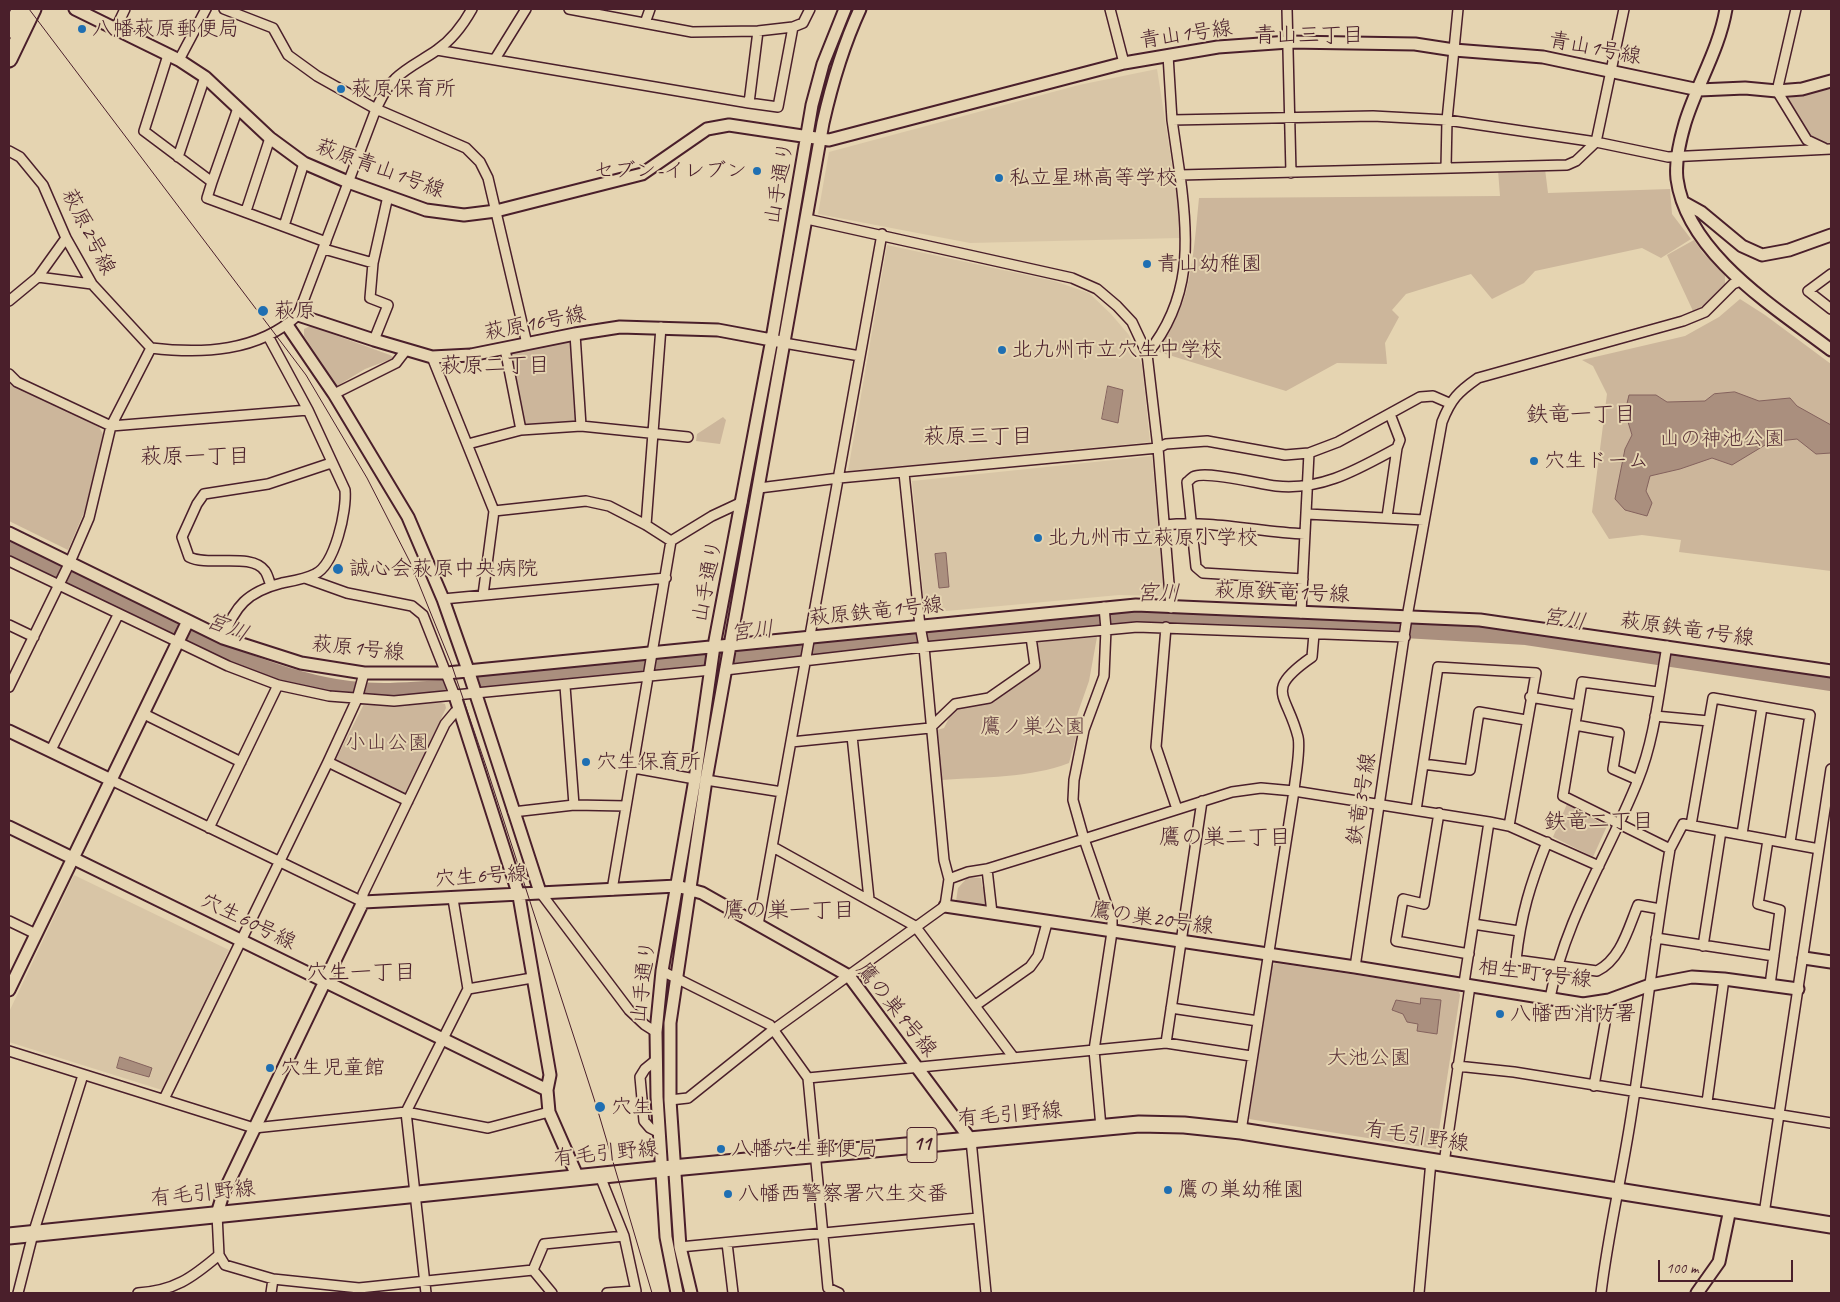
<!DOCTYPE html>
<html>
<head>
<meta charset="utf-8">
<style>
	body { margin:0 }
	#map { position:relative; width:1840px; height:1302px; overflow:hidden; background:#e5d4b1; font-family:Caveat,sans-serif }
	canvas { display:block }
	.frame { position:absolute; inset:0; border:10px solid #4a1f2b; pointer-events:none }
	.scale { position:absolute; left:1658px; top:1260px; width:135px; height:22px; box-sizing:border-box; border:2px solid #4a1f2b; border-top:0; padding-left:6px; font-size:15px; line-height:18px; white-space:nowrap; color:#4a1f2b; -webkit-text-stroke:4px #e5d4b1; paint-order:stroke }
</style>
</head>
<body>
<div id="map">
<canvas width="1840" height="1302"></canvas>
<div class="frame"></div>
<div class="scale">100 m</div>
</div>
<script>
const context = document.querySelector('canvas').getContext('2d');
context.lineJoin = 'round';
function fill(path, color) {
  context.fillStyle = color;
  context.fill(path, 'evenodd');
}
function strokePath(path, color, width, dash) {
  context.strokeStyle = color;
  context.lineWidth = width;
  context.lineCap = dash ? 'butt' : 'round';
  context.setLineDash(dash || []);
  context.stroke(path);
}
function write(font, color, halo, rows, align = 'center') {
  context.font = font + ' Caveat,"Klee One",sans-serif';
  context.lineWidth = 4;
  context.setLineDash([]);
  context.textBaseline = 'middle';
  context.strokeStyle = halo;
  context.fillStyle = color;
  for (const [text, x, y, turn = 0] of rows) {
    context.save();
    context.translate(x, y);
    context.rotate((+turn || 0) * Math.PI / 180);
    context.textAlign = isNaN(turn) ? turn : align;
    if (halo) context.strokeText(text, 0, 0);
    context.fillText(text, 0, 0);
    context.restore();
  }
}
const built = new Path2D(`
	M1157 69 1178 203 1180 238 970 243 818 214 829 152 1079 85Z
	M887 245 1054 281 1089 293 1111 314 1129 335 1142 365 1150 442 848 471Z
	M1152 456 1164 596 1119 595 925 613 912 481Z
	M74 875 229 950 162 1090 9 1042V1012Z`);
const green = new Path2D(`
	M1831 89V145L1809 135 1787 102 1789 98Z
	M1545 169 1548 193 1670 189 1672 214 1691 239 1661 258 1642 248 1535 271 1524 283 1492 299 1471 274 1406 294 1392 310 1399 317 1385 343 1387 364 1337 363 1286 391 1159 352C1169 331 1182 310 1187 288 1194 258 1196 228 1199 198L1500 196 1498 170Z
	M1694 240 1703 253 1725 274V287L1708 303 1693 311 1667 255Z
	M1740 299 1765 315 1831 364V571L1679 552 1681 540 1642 535 1609 539 1592 512 1607 394 1593 366 1582 360 1685 336 1719 317Z
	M310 326 390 355 394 358 365 369 337 386 304 336V329Z
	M573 342 576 422 524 426 510 351Z
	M9 383 99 427 103 434 85 510 68 550 9 521Z
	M723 417 726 420 720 444 696 441 697 434Z
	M1097 637 1089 681 1076 718 1077 734 1069 763C1030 778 983 777 941 780L937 730 944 728 954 708 989 703 1038 669V642Z
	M441 703 445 704 446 708 406 794 403 795 338 764 336 759 364 704Z
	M1567 804 1607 826 1593 857 1553 837Z
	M968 877 981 878 982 886 987 891 989 909 956 901 958 888Z
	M1275 963 1458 990 1460 995 1436 1149 1249 1119 1272 967Z`);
const water = new Path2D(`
	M1108 386 1123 390 1118 423 1102 419Z
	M1735 392 1759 401 1790 398 1797 406 1831 425V453L1816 454 1797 439 1770 442 1732 465 1712 458 1680 469 1650 476 1646 491 1652 503 1647 516 1625 510 1615 499 1625 449 1632 435 1625 412 1629 395H1656L1667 402 1705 401 1714 394Z
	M946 553 949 587 939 588 935 554Z
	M1421 998 1441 1000 1437 1034 1417 1031 1418 1024 1407 1022 1403 1014 1392 1010 1396 1000 1420 1004Z
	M120 1057 152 1068 149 1077 117 1068Z`);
const river = new Path2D(`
	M9 549C53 571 98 592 142 614 209 646 275 679 349 689 381 693 412 690 444 688
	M482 683 623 670 705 657H749L1111 616H1160L1526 637 1831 683`);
const minor = new Path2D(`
	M224 9 273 28 288 55 317 76 376 109 466 148 480 162 488 178 527 344
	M569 9 692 32 758 31 793 27 803 23 810 9
	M1110 9 1124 63
	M1287 9 1291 173
	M1796 9 1777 91 1807 140 1824 148
	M645 23 650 9
	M116 28 125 9
	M437 50 749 103 758 31
	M168 55 144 131 212 182 207 198 326 242
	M1168 55 1172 120 1180 175 1567 165 1576 161 1596 142 1624 9
	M495 59 526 9
	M179 60 206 9
	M749 103 778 107 793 27
	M1172 120 1373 116 1447 120 1596 142 1668 157 1831 149
	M9 151 20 157 43 185 66 238 92 284 151 348C202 354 258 352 298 315L376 109C381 99 386 87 395 79 407 67 423 60 437 50 453 39 463 25 472 9
	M178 157 205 77
	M1446 168 1447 120 1458 9
	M212 182 238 108
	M246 211 270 138
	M807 219 1072 278 1097 289 1117 306 1132 322 1147 354 1158 448 1171 608
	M284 226 304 163
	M324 249 373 263
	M1831 274 1808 291 1831 309
	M38 277 66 238
	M9 301 38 277 92 284
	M575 334 581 426
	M374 340 388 305 370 298 373 263 388 196
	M784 343 860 356
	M505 349 521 430
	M1147 354C1192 299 1189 241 1180 175
	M432 357 494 511 483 595
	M9 374 17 382 111 426 308 410
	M334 394 396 363 406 350
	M1390 414 1400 440 1397 448
	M468 444 521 430 581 426 688 437
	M904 473 920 626 924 647 944 860 949 879
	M759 488 839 478 1158 448 1166 444 1207 441 1285 455 1309 453 1338 442 1420 397 1433 396 1449 403
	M494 511 586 501 609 506 646 525 671 541 712 516 742 502
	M1307 514 1424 520
	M646 525 661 327
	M1165 525C1212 520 1258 532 1305 534
	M9 561 228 666 278 685 329 696 394 701 711 670
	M305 578 347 593 412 606 423 615 455 696
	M1303 579 1203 573 1196 567 1187 482C1188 482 1192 477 1193 477 1205 470 1259 484 1276 486 1322 491 1358 469 1397 448L1387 517
	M271 586C269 581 268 575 265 571 252 552 208 567 189 557L182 537 197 504 204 494 268 484 331 463
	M443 599 666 578
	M1301 613 1309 453
	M9 625 34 637
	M1166 627 1156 747 1177 809
	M223 638C235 606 247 592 282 583 292 581 305 579 315 574 335 565 347 510 345 490L308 410 268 336
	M725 670 924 647 1137 627 1405 637
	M565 686 574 805
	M9 687 70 562 89 518 111 426 151 348
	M1658 692 1582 682 1563 796 1670 849
	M1530 697 1578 705
	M144 714 241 762
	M1655 716 1709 721
	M1575 725 1619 733 1613 769 1638 780
	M852 736 869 899
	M791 742 930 728 955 704 989 698 1035 666 1031 637
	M51 750 118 615
	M328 762 408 801
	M1423 764 1470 770 1479 712 1526 720
	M634 768 695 779
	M111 780 363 902V894L445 724 455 712 459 711
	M706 780 782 792
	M1416 810 1438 667 1536 673 1509 826
	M513 812 574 805 626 806
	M1439 813 1424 904 1403 899 1396 941 1469 954
	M1691 825 1713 698 1810 715 1790 842
	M209 828 278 685
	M1742 834 1762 707
	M1768 840 1758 904 1780 910 1770 985
	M1547 842C1530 885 1521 914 1516 960L1597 971C1621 959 1628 929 1638 905L1660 909
	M773 847 915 926 1014 1058
	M987 869 992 913
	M612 890 671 541
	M540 892 629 1010 645 1025 656 1032
	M9 921 36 934
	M1473 924 1519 931
	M758 925 882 234
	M1656 938 1774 956
	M1703 946 1721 831
	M1355 967 1407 617 1442 422C1451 399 1458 392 1478 378L1683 321 1705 312 1733 284 1740 281
	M662 971 770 1025 808 1078 828 1288
	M1464 983 1489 822
	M468 989 532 978
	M1550 998C1565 919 1609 853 1638 780 1655 738 1659 690 1667 646
	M976 1005 1030 967 1038 956 1047 923
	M1171 1008 1258 1021
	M1166 1043 1202 801
	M9 1051 254 1128 406 1112 488 1128 549 1112
	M656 1060 645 1069 640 1077 644 1121 650 1128 658 1132
	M1457 1066 1514 1072 1831 1123
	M808 1078 1166 1043 1251 1056
	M1594 1086 1609 1000
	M164 1099 328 762 357 699 364 673
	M670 1100 688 1098 773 1030 945 906 949 879 968 872 987 869 1084 839 1232 792 1261 788 1294 791 1489 822 1509 826 1599 866
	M1707 1102 1724 979
	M1101 1127 1094 1050 1112 932V920L1084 839 1073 800 1074 780 1084 730 1104 676 1106 629 1104 607
	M1241 1131 1294 791C1295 777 1301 750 1298 737 1287 693 1263 691 1312 657L1314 634
	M971 1140 986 1293
	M1444 1163 1470 986
	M600 1176 624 1236 636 1291 607 1293
	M217 1214 219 1255 225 1265 273 1279 359 1288 533 1270 552 1293
	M1764 1214 1831 769
	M727 1243 733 1293
	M680 1247 978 1218
	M533 1270 544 1244 624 1236
	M828 1288 839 1293
	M18 1293 33 1234 83 1075
	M138 1293C174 1291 192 1278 219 1255
	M271 1293 273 1279
	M426 1293 406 1112 468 989 453 899
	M1419 1293 1431 1161
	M1601 1293C1608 1234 1622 1176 1631 1117 1645 1028 1655 938 1670 849L1683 824 1819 849`);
const tertiary = new Path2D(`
	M75 9 179 60 205 77 270 138 304 163 348 182 426 210 464 215 496 211 642 174 707 129 729 125 829 140 1124 63 1218 47 1289 42 1415 44 1454 50 1543 57 1699 90 1745 88 1777 91 1802 89 1831 81
	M1726 9C1719 50 1697 84 1685 123 1680 140 1675 162 1677 179 1687 254 1776 308 1831 350
	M1683 202 1701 212 1742 246 1762 255 1789 250 1831 235
	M298 315 374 340 432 357 471 355 575 334 620 327 718 330 777 341
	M287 325 334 394 408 517 443 599 468 670 540 892
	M9 533 223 638 301 663 364 673H447L1136 605 1480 620 1831 671
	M455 696 519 896 550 1075 547 1090
	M9 731 111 780
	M9 827 547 1090 549 1112 578 1178
	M945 906 1355 967 1583 1004 1609 1000 1650 985 1692 977 1724 979 1798 989
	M1804 958 1831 962
	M9 990 188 621
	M217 1214 223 1194 363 902 677 886 702 893 849 976 971 1140
	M677 1293 666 1237 657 1097 656 1032 662 971 695 779 714 646 772 339 812 105 823 64 845 9
	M691 1293 680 1247 670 1100V1023L706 780 823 123C832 83 843 46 860 9
	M1697 1293 1719 1262 1730 1209`);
const primary = new Path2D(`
	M9 1236 662 1169 1139 1124 1184 1125 1241 1131 1831 1225`);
const trunk = new Path2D(`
	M9 30 20 9
	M9 59 33 9`);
const tram = new Path2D(`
	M29 9 306 375 367 478 410 562 451 663 487 769 597 1108 652 1293`);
const markers = [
	[82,29,5,"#1f6fb2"],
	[341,89,5,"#1f6fb2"],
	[757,171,5,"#1f6fb2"],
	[999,178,5,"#1f6fb2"],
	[1147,264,5,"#1f6fb2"],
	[263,311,6,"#1f6fb2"],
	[1002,350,5,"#1f6fb2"],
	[1534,461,5,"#1f6fb2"],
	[1038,538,5,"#1f6fb2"],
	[338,569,6,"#1f6fb2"],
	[586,762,5,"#1f6fb2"],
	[1500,1014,5,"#1f6fb2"],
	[270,1068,5,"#1f6fb2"],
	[600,1107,6,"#1f6fb2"],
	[721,1149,5,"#1f6fb2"],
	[1168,1190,5,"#1f6fb2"],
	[728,1194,5,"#1f6fb2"]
];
const shields = [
	[922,1145,30]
];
const shieldNames = [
	["11",922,1145]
];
const poiNames = [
	["八幡萩原郵便局",92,29],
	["萩原保育所",351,89],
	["セブン-イレブン",747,171,"right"],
	["私立星琳高等学校",1009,178],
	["青山幼稚園",1157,264],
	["萩原",274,311],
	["北九州市立穴生中学校",1012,350],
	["穴生ドーム",1544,461],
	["北九州市立萩原小学校",1048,538],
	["誠心会萩原中央病院",349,569],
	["穴生保育所",596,762],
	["八幡西消防署",1510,1014],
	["穴生児童館",280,1068],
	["穴生",611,1107],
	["八幡穴生郵便局",731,1149],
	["鷹の巣幼稚園",1178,1190],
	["八幡西警察署穴生交番",738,1194]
];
const streetNames = [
	["青山1号線",1186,35,-8],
	["青山1号線",1595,49,11],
	["萩原青山1号線",380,169,20],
	["山手通り",780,183,-80],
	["萩原2号線",88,232,63],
	["萩原16号線",535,324,-11],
	["山手通り",708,581,-79],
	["萩原鉄竜1号線",1282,593,2],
	["萩原鉄竜1号線",876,612,-6],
	["萩原鉄竜1号線",1687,630,8],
	["萩原1号線",358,649,6],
	["鉄竜3号線",1362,799,-81],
	["穴生6号線",481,877,-4],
	["鷹の巣20号線",1152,919,8],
	["穴生60号線",248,922,26],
	["相生町9号線",1535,974,7],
	["山手通り",644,982,-83],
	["鷹の巣9号線",896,1010,51],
	["有毛引野線",1010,1115,-5],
	["有毛引野線",1417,1137,9],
	["有毛引野線",606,1154,-6],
	["有毛引野線",203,1194,-6]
];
const parkNames = [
	["山の神池公園",1722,439],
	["鷹ノ巣公園",1033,727],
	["小山公園",387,743],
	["大池公園",1369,1058]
];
const neighbourhoodNames = [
	["青山三丁目",1309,36],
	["萩原二丁目",495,366],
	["鉄竜一丁目",1581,415],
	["萩原三丁目",978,437],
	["萩原一丁目",195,457],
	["鉄竜二丁目",1599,822],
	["鷹の巣二丁目",1225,838],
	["鷹の巣一丁目",789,911],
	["穴生一丁目",361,973]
];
const waterNames = [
	["宮川",1158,594,1],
	["宮川",1564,620,9],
	["宮川",227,628,22],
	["宮川",752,632,-6]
];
fill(built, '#d8c5a6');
fill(green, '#ccb69b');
fill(water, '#aa8f7e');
strokePath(water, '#84625d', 1);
strokePath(river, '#aa8f7e', 16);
strokePath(minor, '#4a1f2b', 12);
strokePath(tertiary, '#4a1f2b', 15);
strokePath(primary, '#4a1f2b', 19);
strokePath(trunk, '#4a1f2b', 19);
strokePath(minor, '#e5d4b1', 9);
strokePath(tertiary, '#e5d4b1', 11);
strokePath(primary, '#e5d4b1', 15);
strokePath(trunk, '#e5d4b1', 15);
strokePath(tram, '#4a1f2b', 1);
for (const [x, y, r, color] of markers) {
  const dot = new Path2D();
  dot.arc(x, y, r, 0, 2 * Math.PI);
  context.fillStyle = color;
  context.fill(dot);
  strokePath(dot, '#e5d4b1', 2);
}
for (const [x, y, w] of shields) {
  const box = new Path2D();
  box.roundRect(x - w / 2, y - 17.5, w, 35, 4);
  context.fillStyle = '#e5d4b1';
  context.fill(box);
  strokePath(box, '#4a1f2b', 1);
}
write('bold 20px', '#4a1f2b', null, shieldNames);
write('21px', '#4a1f2b', '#e5d4b1', poiNames, 'left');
write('21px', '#4a1f2b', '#e5d4b1', streetNames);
write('21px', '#5e363c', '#e5d4b1', parkNames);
write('22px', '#4a1f2b', '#e5d4b1', neighbourhoodNames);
write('italic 22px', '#5d353c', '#e5d4b1', waterNames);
</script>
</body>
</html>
